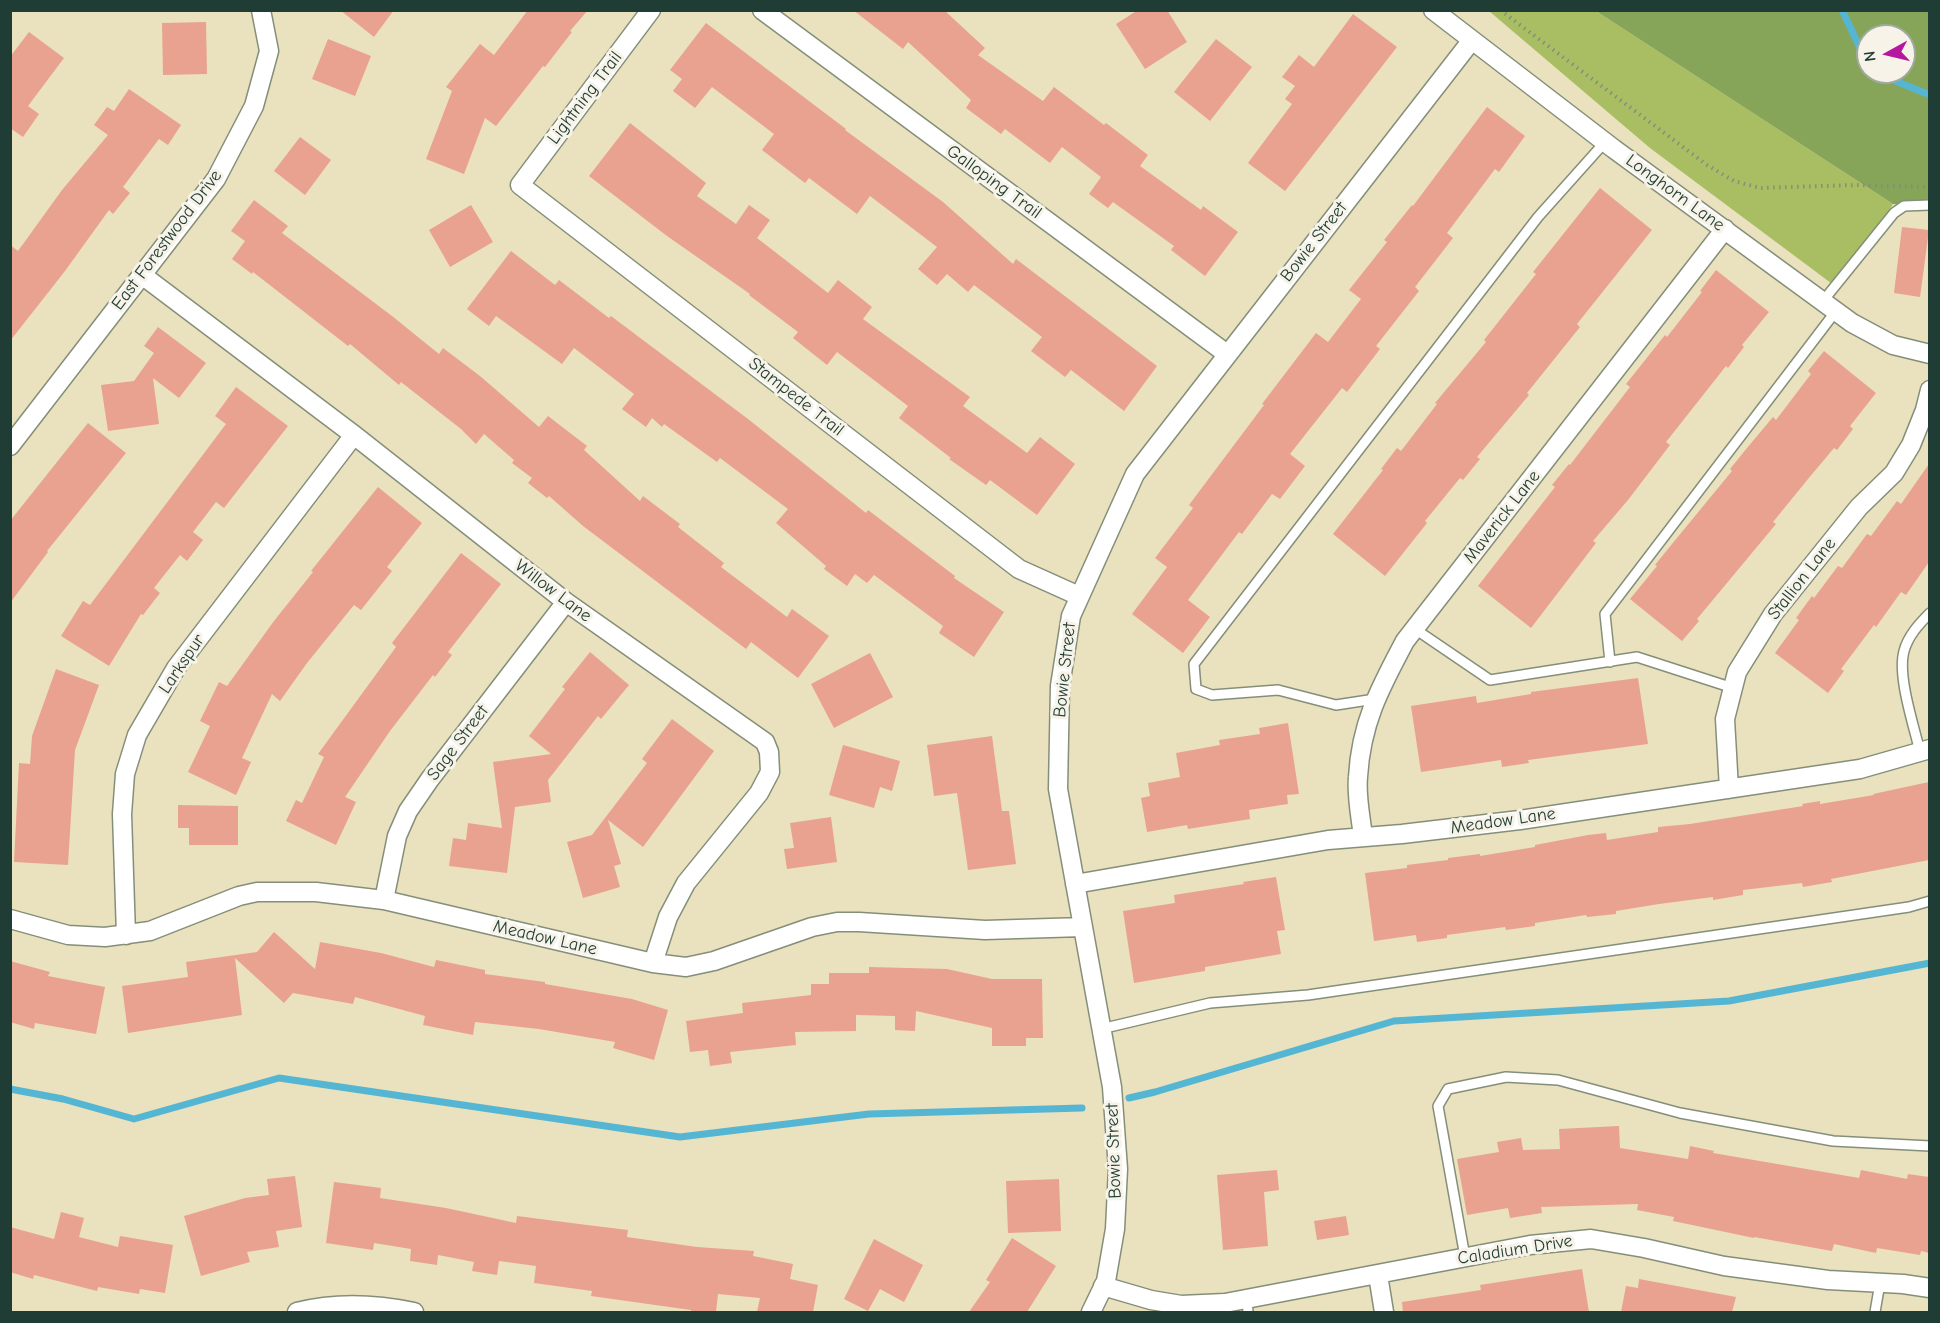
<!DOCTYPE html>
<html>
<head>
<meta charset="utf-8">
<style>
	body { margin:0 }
	#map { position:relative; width:1940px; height:1323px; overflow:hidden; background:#eae1be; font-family:"Comic Neue",sans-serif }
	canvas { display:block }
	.frame { position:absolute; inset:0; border:12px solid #1f3d34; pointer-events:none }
	.north { position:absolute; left:1856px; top:24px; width:60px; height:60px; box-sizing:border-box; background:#f7f3e8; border:2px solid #a1aaa0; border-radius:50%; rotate:262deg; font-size:16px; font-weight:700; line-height:24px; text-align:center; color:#1f3d34 }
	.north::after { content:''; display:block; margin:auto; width:21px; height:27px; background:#b5179e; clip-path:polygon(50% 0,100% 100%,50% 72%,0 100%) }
</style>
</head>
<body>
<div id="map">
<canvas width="1940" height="1323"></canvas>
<div class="frame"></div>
<div class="north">N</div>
</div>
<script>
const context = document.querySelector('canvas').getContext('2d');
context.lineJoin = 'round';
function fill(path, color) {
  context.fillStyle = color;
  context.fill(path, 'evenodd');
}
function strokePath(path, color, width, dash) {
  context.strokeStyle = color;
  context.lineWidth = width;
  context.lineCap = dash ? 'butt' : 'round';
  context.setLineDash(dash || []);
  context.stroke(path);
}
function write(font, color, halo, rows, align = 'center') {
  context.font = font + ' "Comic Neue",sans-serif';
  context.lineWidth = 6;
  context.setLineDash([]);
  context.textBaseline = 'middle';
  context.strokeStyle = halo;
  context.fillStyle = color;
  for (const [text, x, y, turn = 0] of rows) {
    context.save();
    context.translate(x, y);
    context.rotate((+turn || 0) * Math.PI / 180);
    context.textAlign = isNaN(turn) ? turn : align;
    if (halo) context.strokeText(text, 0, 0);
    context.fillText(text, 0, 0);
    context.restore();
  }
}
const green = new Path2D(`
	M1489 11H1596L1893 204 1839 289 1650 148Z`);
const forest = new Path2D(`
	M1596 11H1929V207L1893 204ZM1868 36H1904V72H1868Z`);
const stream = new Path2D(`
	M1842 10 1868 65
	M1873 72 1930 95
	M10 1089 63 1099 134 1119 279 1078 680 1137 869 1114 1082 1108
	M1129 1098 1155 1092 1394 1021 1729 1001 1930 963`);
const building = new Path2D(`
	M340 10H394L374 37Z
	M528 10H588L570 31 572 32 545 67 543 66 496 126 485 118 464 174 426 159 452 91 446 87 480 44 494 55Z
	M853 10H944L985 48 978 55 1043 101 1054 87 1104 125 1106 123 1148 155 1140 166 1201 210 1203 206 1238 232 1205 276 1171 250 1174 246 1113 202 1108 208 1089 194 1101 177 1062 147 1050 163 1005 129 1001 134 966 108 971 100 908 42 903 49Z
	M1138 10H1167L1187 42 1145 69 1116 24Z
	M1353 14 1397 47 1285 191 1248 163 1292 104 1285 99 1295 86 1282 77 1299 55 1314 67Z
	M206 22 207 74 163 75 162 23Z
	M706 23 846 129 845 130 943 202 1013 264 1016 259 1157 366 1124 411 1071 370 1065 377 1031 351 1042 337 974 285 968 292 947 274 937 285 918 269 937 247 870 196 857 214 809 178 805 183 762 150 774 134 712 87 695 108 673 91 682 79 670 70Z
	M29 32 64 58 28 106 39 114 23 137 10 128V57Z
	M328 39 371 56 355 96 312 79Z
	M1216 39 1252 67 1210 121 1174 92Z
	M129 89 181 125 168 145 159 139 123 187 130 193 113 214 109 210 65 271 10 341V245L18 251 62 190 108 135 94 125 107 107 114 111Z
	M1487 107 1525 136 1499 172 1495 169 1447 233 1453 238 1415 287 1419 291 1376 346 1380 349 1347 392 1342 388 1290 454 1305 466 1280 499 1272 494 1242 534 1239 532 1188 600 1210 617 1183 653 1132 614 1167 567 1155 558 1193 508 1189 505 1264 405 1262 404 1316 333 1328 342 1361 299 1349 290 1387 242 1384 240 1412 205 1413 206Z
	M630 123 706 183 697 196 736 224 749 205 770 220 757 238 828 293 838 280 872 307 863 319 970 397 963 406 1027 453 1040 437 1075 464 1037 515 990 480 986 485 949 459 951 458 899 418 908 406 837 352 827 365 793 338 798 332 749 295 750 294 667 236 589 176Z
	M300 137 331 160 305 195 274 171Z
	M1600 188 1652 230 1577 324 1580 327 1527 393 1529 395 1477 457 1480 459 1463 480 1460 478 1425 521 1427 523 1385 576 1333 534 1383 470 1381 469 1397 448 1401 451 1437 404 1435 403 1486 342 1484 340 1536 274 1533 272Z
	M254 200 288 226 282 233 392 316 439 354 443 348 480 376 539 427 548 416 587 446 584 450 640 501 643 496 680 524 678 527 724 563 721 567 787 617 792 609 829 636 798 678 751 642 746 649 583 526 549 496 547 498 528 483 532 478 512 463 514 460 484 434 476 444 461 429 401 382 399 385 350 344 348 346 253 272 252 274 232 259 245 241 231 231Z
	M471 205 493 242 450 267 429 230Z
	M1902 227 1929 230 1920 297 1894 293Z
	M511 251 555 285 559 280 609 318 611 316 748 419 866 513 868 510 955 576 954 578 1004 612 974 657 939 633 943 626 874 575 867 583 855 574 847 586 824 569 826 566 776 523 788 509 720 458 717 462 664 424 662 427 652 418 646 427 622 409 634 394 574 348 562 364 496 316 489 326 467 309Z
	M1716 270 1769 312 1742 345 1744 347 1728 368 1726 366 1666 442 1670 445 1628 500 1593 541 1596 543 1531 628 1478 586 1555 487 1552 485 1569 464 1570 465 1630 387 1626 384 1665 335 1667 337 1702 292 1700 291Z
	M158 327 206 363 179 398 153 378 159 424 108 431 101 385 134 381 154 353 144 346Z
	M1824 351 1876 393 1850 426 1853 429 1837 450 1834 448 1808 479 1773 522 1776 524 1697 619 1699 621 1682 641 1630 599 1657 566 1655 565 1672 544 1732 471 1730 469 1747 448 1773 417 1776 420 1811 374 1808 371Z
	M236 387 288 426 224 508 216 502 193 532 203 540 187 561 180 555 154 588 160 593 143 615 141 614 109 666 61 636 83 601 90 605 226 424 215 416Z
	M88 423 126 453 47 551 48 552 10 603V521Z
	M1929 464V562L1906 595 1901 592 1876 627 1874 625 1841 669 1844 671 1828 693 1775 653 1799 620 1796 618 1812 596 1814 598 1838 566 1842 568 1867 534 1871 536 1897 501 1901 504Z
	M378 487 422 523 387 567 392 571 361 610 354 605 307 663 280 701 272 694 242 758 251 762 236 795 188 772 210 726 200 721 219 682 227 686 274 621 313 572 311 571Z
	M461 553 501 584 448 652 452 655 435 677 433 675 390 731 345 797 356 802 336 845 286 821 296 800 302 803 324 757 318 754 396 647 392 643Z
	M590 652 629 685 601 719 598 716 548 780 551 802 515 807 507 873 449 866 453 838 466 840 468 823 502 828 493 762 551 754 529 736 565 689 562 687Z
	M870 653 893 697 834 728 811 684Z
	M56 669 99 685 75 750 68 865 14 862 19 763 30 764 32 736Z
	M1638 678 1648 744 1528 760 1529 763 1502 767 1501 760 1421 772 1411 706 1476 696 1477 703 1531 694V692Z
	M672 719 714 751 643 847 608 820 621 864 614 866 620 887 583 898 567 842 592 835 647 763 642 759Z
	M1288 723 1299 794 1287 795 1288 804 1249 810 1250 819 1188 829 1187 825 1147 832 1141 798 1150 796 1148 783 1180 777 1176 753 1220 745 1219 740 1260 734 1259 728Z
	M992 736 1002 811H1009L1016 864 968 870 957 793 934 796 927 745Z
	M843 745 900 761 892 791 880 787 874 808 829 795Z
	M1929 782V860L1831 879 1832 882 1803 887 1802 883 1743 890V895L1713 900V897L1659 904 1616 911V914L1587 917 1586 915 1535 923V926L1506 930 1505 927 1447 935V938L1417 942 1416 935 1374 941 1365 873 1407 868V865L1448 860V858L1480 854V856L1535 847V845L1588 835 1606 833 1607 840 1658 832V827L1690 824 1803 806 1802 804 1820 801V804L1874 795 1873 794Z
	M178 805 238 806V845H189V828H178Z
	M831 817 837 862 787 869 784 849 794 848 790 823Z
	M1276 877 1285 930 1277 931 1281 954 1205 967V971L1134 983 1123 911 1175 903 1174 895 1244 884 1243 882Z
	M274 932 315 969 320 942 381 953 434 967 436 960 485 970V974L545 982V984L632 999 668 1010 654 1060 613 1048 615 1042 539 1029 475 1022 473 1035 423 1025 425 1016 355 997 353 1004 293 993 284 1003 235 958 242 1015 128 1033 122 986 188 977 186 962 257 952Z
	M10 961 50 972 48 976 105 987 96 1034 35 1023 34 1029 10 1022Z
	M869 967 947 969 992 979H1042L1043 1038H1026V1046H992V1028L916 1011 915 1031 895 1030V1016L856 1015V1031L795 1032 796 1045 730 1052 732 1063 710 1066 708 1050 690 1052 686 1021 743 1013 742 1003 811 995V984H829V973H869Z
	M1619 1126 1620 1148 1688 1159 1690 1146 1714 1151 1713 1153 1859 1178 1861 1170 1907 1179 1908 1174 1929 1177V1253L1921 1251 1920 1255 1877 1248 1876 1253 1834 1244 1832 1251 1754 1237V1238L1673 1221 1674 1217 1637 1210 1638 1204 1541 1207 1542 1213 1510 1218 1508 1208 1467 1215 1457 1159 1499 1152 1497 1142 1521 1138 1523 1150 1560 1149 1559 1129Z
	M1277 1170 1279 1190 1264 1192 1268 1246 1223 1250 1217 1175Z
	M295 1176 302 1227 276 1231 279 1247 247 1252 250 1262 201 1276 184 1216 245 1198 269 1195 267 1179Z
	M1059 1179 1061 1231 1008 1233 1006 1181Z
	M334 1182 381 1188 380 1198 446 1208 516 1223 517 1216 579 1224 628 1230 627 1237 697 1247 754 1251 753 1256 793 1264 790 1279 818 1285 813 1312H757L760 1298 718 1294 716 1312H691V1310L591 1296 592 1291 534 1283 536 1266 499 1261 497 1275 472 1271 474 1262 438 1255 437 1265 410 1261 411 1249 374 1243 373 1250 326 1243Z
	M61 1212 84 1218 79 1237 118 1247 120 1236 173 1245 165 1293 140 1289 139 1294 98 1287 97 1291 34 1275 33 1279 10 1272V1227L54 1239Z
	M1346 1216 1349 1235 1317 1240 1314 1221Z
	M1012 1238 1056 1266 1027 1312H969L990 1282 986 1280Z
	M874 1239 923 1265 904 1302 880 1289 868 1311 844 1299Z
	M1582 1269 1589 1312H1403L1402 1302 1481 1290 1480 1285Z
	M1639 1279 1736 1297 1732 1312H1621L1626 1286 1638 1288Z`);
const path = new Path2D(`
	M1500 10 1707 165 1734 181 1760 188 1857 185 1929 187`);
const lane = new Path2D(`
	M1823 301 1894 213 1904 206 1930 205
	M1415 629 1490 680 1637 657 1733 688
	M1610 662 1605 614 1836 311
	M1375 699 1336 705 1278 690 1212 695 1196 689 1194 664 1538 217 1605 142
	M1920 752C1914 726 1897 676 1904 651 1908 636 1919 624 1930 613
	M1101 1029 1210 1003 1308 995 1909 907 1930 901
	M1465 1257 1438 1106 1448 1089 1506 1077 1558 1080 1680 1113 1833 1141 1930 1146
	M1247 1299 1248 1312
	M1875 1312 1880 1283`);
const street = new Path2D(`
	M651 10 520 185 1019 569 1079 596
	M762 10 1227 354
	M1433 10 1614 149 1852 323 1893 345 1930 354
	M142 275 354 435 566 602 765 742 769 752 770 772 759 793 686 883 668 917 653 963
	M10 446 216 179 254 106 269 51 261 10
	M1729 789 1725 719 1737 672 1773 614 1859 507 1894 473 1911 445 1925 410 1930 390
	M1363 837C1361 818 1356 796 1358 777 1361 723 1380 688 1405 641L1725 229
	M1075 884 1328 840 1402 834 1520 820 1860 769 1930 749
	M384 900 397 836 408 811 430 779 566 602
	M10 919 68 935 105 937 150 931 239 896 257 892H316L384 900 653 963 686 967 714 961 812 927 837 922H859L985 930 1083 927
	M126 935 122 814 125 774 137 735 176 668 354 435
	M1378 1275 1384 1312
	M1103 1286 1151 1300 1181 1305 1225 1303 1530 1245 1591 1239 1644 1248 1724 1266 1828 1280 1903 1284 1930 1288
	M297 1312C336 1302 376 1304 414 1312
	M1091 1312 1106 1281 1115 1229 1118 1169 1112 1087 1058 789 1060 686 1071 616 1135 474 1472 40`);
const streetNames = [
	["Lightning Trail",585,98,-53],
	["Galloping Trail",994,182,36],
	["Longhorn Lane",1675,193,36],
	["East Forestwood Drive",167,240,-53],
	["Bowie Street",1314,242,-52],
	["Stampede Trail",796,397,38],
	["Maverick Lane",1502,517,-52],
	["Stallion Lane",1802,579,-52],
	["Willow Lane",553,591,37],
	["Larkspur",182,664,-56],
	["Bowie Street",1065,670,-84],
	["Sage Street",458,743,-53],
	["Meadow Lane",1503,821,-8],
	["Meadow Lane",545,938,13],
	["Bowie Street",1114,1151,-92],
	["Caladium Drive",1515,1250,-9]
];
fill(green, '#a9be63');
fill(forest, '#86a559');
strokePath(stream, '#54b6d3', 7);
fill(building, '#e9a28f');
strokePath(lane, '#848f79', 12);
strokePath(street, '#848f79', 21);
strokePath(path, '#848f79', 4, [1.5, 4.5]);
strokePath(lane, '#fff', 9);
strokePath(street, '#fff', 18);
write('18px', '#1f3d34', '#f7f3e8', streetNames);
</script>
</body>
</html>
